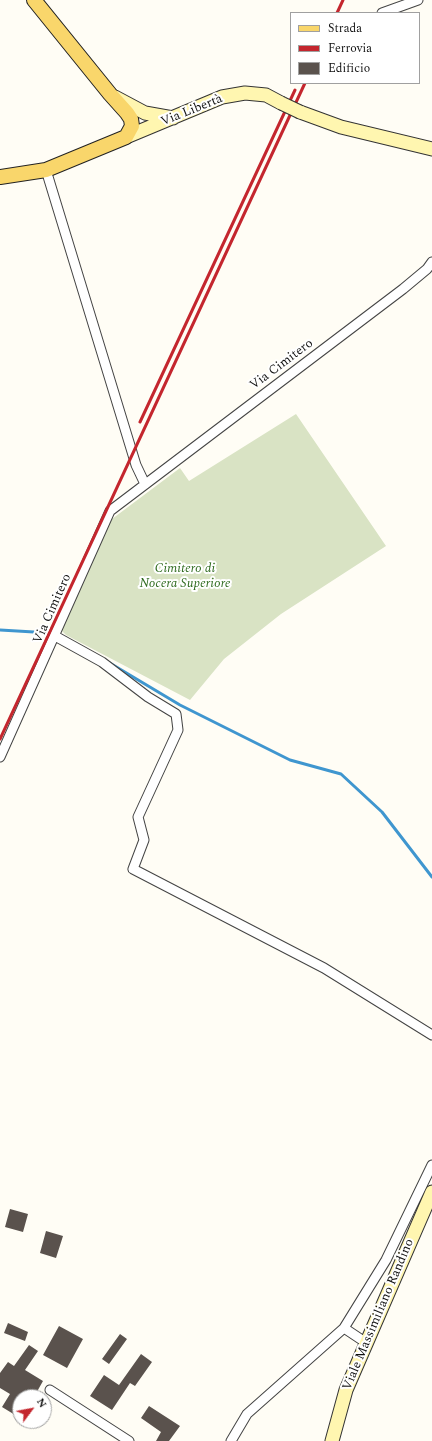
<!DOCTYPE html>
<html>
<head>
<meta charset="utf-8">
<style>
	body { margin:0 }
	#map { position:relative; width:432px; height:1441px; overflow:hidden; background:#fffdf5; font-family:Spectral,serif }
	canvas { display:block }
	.legend { position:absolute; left:290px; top:12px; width:130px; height:72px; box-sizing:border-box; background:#fff; border:1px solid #a0a0a0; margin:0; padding:5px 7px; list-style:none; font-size:12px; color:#111 }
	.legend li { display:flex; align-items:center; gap:8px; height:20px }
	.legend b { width:20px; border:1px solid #a0a0a0 }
	.north { position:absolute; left:12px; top:1389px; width:40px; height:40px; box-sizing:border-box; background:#fff; border:1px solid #a0a0a0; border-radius:50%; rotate:58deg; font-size:11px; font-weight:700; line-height:16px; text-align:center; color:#111 }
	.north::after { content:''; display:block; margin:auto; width:14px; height:18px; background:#c4262e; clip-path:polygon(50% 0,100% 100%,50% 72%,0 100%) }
</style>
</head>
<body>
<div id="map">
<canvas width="432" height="1441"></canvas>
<ul class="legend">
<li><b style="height:5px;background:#f9d66b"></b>Strada</li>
<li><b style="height:5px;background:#c4262e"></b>Ferrovia</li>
<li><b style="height:11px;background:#5a524d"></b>Edificio</li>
</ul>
<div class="north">N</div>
</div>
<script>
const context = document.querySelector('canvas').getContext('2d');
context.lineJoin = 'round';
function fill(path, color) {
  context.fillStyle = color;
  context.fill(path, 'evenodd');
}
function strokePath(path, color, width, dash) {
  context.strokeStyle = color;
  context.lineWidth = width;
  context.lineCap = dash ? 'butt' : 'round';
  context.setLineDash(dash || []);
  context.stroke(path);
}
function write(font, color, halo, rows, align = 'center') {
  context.font = font + ' Spectral,serif';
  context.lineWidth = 4;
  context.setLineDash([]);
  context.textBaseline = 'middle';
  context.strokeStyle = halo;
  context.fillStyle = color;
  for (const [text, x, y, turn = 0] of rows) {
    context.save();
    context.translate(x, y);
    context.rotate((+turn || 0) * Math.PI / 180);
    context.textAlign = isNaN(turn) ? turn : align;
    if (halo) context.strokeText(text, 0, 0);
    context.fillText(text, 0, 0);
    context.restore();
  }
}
const cemetery = new Path2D(`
	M296 414 386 546 281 614 224 659 190 700 66 635 62 631 63 625 108 522 180 468 189 481Z`);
const stream = new Path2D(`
	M0 630 34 632
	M108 662 180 705 290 760 341 774 382 812 432 877`);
const building = new Path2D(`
	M10 1209 28 1214 23 1232 5 1227Z
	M46 1231 63 1236 56 1258 40 1253Z
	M8 1323 28 1332 25 1341 4 1333Z
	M59 1326 83 1339 67 1368 43 1355Z
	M120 1334 127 1339 109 1364 102 1359Z
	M29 1345 38 1351 25 1370 43 1381 34 1397H20V1418L2 1407 10 1394 0 1388V1373L8 1362 14 1366Z
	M141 1354 152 1362 135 1386 130 1383 112 1410 90 1396 104 1375 119 1385Z
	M149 1406 180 1426 169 1441H156L161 1432 141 1418Z`);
const street = new Path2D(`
	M382 13 418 0
	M46 170 136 465 145 484
	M55 636 102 662 148 697 176 714 178 730 138 817 144 840 133 869 324 968 432 1035
	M0 757 110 511 403 289 427 269 432 262
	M344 1328 365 1342
	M50 1390 129 1441
	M231 1441 247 1414 344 1328 386 1260 432 1165`);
const secondary = new Path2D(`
	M115 97 145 113 173 118
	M300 112 341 127 432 149
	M126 137 222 97 245 93 266 95 281 103
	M332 1441 346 1390 432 1192`);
const primary = new Path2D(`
	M0 177 46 170 126 137 132 126 131 119 127 113 110 94 34 0`);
const rail = new Path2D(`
	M337 13 343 0
	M140 422 295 90
	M0 739 305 83`);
const secondaryBridge = new Path2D(`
	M281 103 300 112`);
const streetNames = [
	["Via Libertà",192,111,-22],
	["Via Cimitero",282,365,-37],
	["Via Cimitero",53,609,-66],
	["Viale Massimiliano Randino",379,1315,-67]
];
const parkNames = [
	["Cimitero di",185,569],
	["Nocera Superiore",185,584]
];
fill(cemetery, '#d9e3c4');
strokePath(stream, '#3f96cf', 3);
fill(building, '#5a524d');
strokePath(street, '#444', 11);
strokePath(secondary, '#333', 15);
strokePath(primary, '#222', 16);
strokePath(street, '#fff', 9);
strokePath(secondary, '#fff6b0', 13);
strokePath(primary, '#f9d66b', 14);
strokePath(rail, '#c4262e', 3);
strokePath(secondaryBridge, '#333', 15, []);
strokePath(secondaryBridge, '#fff6b0', 13);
write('13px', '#111', '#fff', streetNames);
write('italic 13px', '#2f6b1f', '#fff', parkNames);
</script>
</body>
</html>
